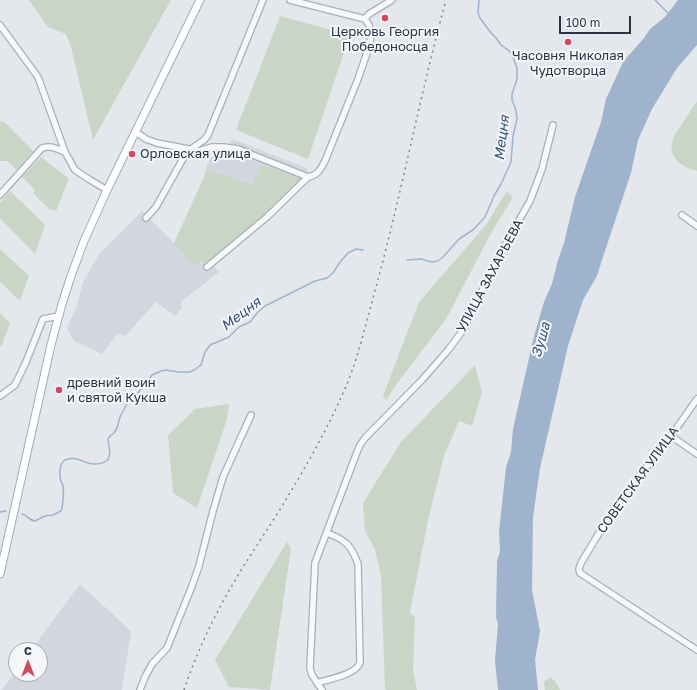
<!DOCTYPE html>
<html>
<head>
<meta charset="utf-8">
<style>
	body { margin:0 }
	#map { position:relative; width:697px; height:690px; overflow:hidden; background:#e4e7ec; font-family:"Golos Text",sans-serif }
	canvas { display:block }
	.north { position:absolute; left:8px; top:642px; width:40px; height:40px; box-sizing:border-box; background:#f4f6f9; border:1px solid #a4a8b1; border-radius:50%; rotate:0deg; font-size:11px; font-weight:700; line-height:16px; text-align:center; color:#2b3445 }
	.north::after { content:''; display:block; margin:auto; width:14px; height:18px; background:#d1495b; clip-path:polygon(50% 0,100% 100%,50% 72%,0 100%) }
	.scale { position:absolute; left:559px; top:16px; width:72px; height:18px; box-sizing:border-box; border:2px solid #2b3445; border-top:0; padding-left:5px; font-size:12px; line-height:14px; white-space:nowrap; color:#2b3445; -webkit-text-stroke:3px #f4f6f9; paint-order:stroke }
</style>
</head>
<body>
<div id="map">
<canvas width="697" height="690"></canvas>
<div class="north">С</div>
<div class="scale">100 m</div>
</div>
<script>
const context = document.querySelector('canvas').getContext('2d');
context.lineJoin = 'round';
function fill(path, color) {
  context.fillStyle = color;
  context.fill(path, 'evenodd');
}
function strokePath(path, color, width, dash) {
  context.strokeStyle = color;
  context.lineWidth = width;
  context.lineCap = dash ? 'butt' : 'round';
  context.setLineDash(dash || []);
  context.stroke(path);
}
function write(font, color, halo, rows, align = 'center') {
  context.font = font + ' "Golos Text",sans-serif';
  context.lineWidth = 4;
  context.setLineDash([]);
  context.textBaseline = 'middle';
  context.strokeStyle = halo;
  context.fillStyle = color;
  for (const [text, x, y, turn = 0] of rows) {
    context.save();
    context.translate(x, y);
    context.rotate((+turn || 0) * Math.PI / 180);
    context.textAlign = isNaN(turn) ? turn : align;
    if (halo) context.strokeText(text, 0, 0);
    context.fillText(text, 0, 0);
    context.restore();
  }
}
const built = new Path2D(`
	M232 139 307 168 309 180 262 165 253 184 206 169 209 159 228 149Z
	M142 211 174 243 194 266 201 261 213 265 219 272 181 302 182 308 175 316 156 302 125 336 118 333 102 354 74 341 67 328 77 305 83 282 99 254Z
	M80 584 131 631 122 690H2L16 670V674H40V650H31Z`);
const green = new Path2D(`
	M29 0H171L93 140 71 47 66 34 48 27Z
	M280 16 350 35 308 159 236 130Z
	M697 101V171C679 166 666 156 674 136Z
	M0 121 5 123 33 151 17 170 7 161H0Z
	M41 157 69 179 56 211 49 209 33 193 35 190 22 177Z
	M262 165 309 180 270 218 213 265 201 261 194 266 174 243 204 177 206 169 252 184Z
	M10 191 45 225 35 254 0 218V203Z
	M507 191 513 197 490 235 446 319 396 385 386 400 383 396 419 302 486 225Z
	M0 249 29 276 20 301 0 282Z
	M0 313 10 323 1 347 0 346Z
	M475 365 482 392 480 399 472 426 459 421 444 456 428 520 410 612 415 617 413 670 417 690H386L385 689 381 576 375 549 365 531 363 503 401 442Z
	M229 404 227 419 197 508 173 493 168 435 195 409Z
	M287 542 291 549 270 690 229 687 215 660Z
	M550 677 555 681 560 690H545L544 682Z`);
const water = new Path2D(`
	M678 0H697V45L677 68 652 109 638 140 631 173 602 260 597 276 583 300 568 346 540 468 533 517 532 590 540 631 535 660 538 690H498L495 661 498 624 496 617 497 561 500 551 499 531 506 467 511 452 513 429 534 336 544 302 552 284 558 260 564 243 575 197 601 122 606 99 623 62 644 38 650 29 665 17Z`);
const stream = new Path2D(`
	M655 0 669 14
	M407 260 421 259 432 262 438 261 444 256 459 239 473 230 485 217 494 196 501 184 511 162 513 136 517 119 516 110 512 100V94L517 79V68L512 54 508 50 501 45 497 39 491 33 480 18 478 13 479 0
	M0 512 6 511
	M22 514C28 515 29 521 35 521L45 516 53 515 61 511C63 507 64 490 63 486 63 484 61 483 61 481 59 475 59 464 65 460 79 453 90 472 108 460L110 453 108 439 110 436 114 433 117 428 120 417 123 411 129 400 138 393 152 375 161 371 166 370 179 372H190L194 370 201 365 205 352 210 345 229 337 239 327 250 322 258 312 265 306 315 281 327 278 333 273 340 262 348 253 356 249 363 250`);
const minor = new Path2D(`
	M290 0 365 19
	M365 19 369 14 392 0
	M0 25 38 77 65 152 75 170 90 180 107 190
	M136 132 146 139 157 143 199 151 212 147H224L238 149 308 177
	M0 195 42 148C51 145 57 149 65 152
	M682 215 697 226
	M146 218 156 207 184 157 191 149 204 140 208 135 263 0
	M207 267 267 217 308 177C318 175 320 170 325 161L358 79 369 47 371 36 369 25 365 19
	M0 396 15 385 26 362 43 319 59 316
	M697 399 671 436 626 493 605 523 581 563 579 569 580 573 697 650
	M671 436 697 454
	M317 683C329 679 355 675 360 663L358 564C351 545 346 540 327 533
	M140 690 145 677 152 664 167 648 192 586 199 566 213 511 223 477 251 415
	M322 690 312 675 310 668 315 563 357 452 360 445 365 438 422 380 449 349 463 330 474 308 501 252 530 201 542 169 553 125`);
const major = new Path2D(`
	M0 574 51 345 62 304 71 276 84 241 107 190 200 0`);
const rail = new Path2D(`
	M184 690C200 642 224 596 252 553 264 534 277 515 288 496 309 462 328 427 344 391 359 357 366 322 376 287 402 192 420 95 446 0`);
const markers = [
	[385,18,4,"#d1495b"],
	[568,42,4,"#d1495b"],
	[132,154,4,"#d1495b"],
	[59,390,4,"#d1495b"]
];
const poiNames = [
	["Церковь Георгия",385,32],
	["Победоносца",385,47],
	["Часовня Николая",568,56],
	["Чудотворца",568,71],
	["Орловская улица",140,154,"left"],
	["древний воин",67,383,"left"],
	["и святой Кукша",67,398,"left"]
];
const streetNames = [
	["УЛИЦА ЗАХАРЬЕВА",490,276,-62],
	["СОВЕТСКАЯ УЛИЦА",638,480,-54]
];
const waterNames = [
	["Мецня",502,138,-83],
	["Мецня",241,314,-37],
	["Зуша",541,340,-74]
];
fill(built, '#d2d6de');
fill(green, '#c9d6c5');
fill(water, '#9fb4cc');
strokePath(stream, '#9fb4cc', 1.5);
strokePath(minor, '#a9aeb7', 8);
strokePath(major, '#a3abb8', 9);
strokePath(minor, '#f7f8fa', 5.5);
strokePath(major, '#fff', 7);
strokePath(rail, '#7d8696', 1.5, [2, 4]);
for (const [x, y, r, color] of markers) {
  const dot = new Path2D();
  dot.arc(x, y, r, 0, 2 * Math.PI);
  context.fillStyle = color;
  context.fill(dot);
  strokePath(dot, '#f4f6f9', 1.5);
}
write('13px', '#2b3445', '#f4f6f9', poiNames);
write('13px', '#2b3445', '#f4f6f9', streetNames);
write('italic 14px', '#34527a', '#f4f6f9', waterNames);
</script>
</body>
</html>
